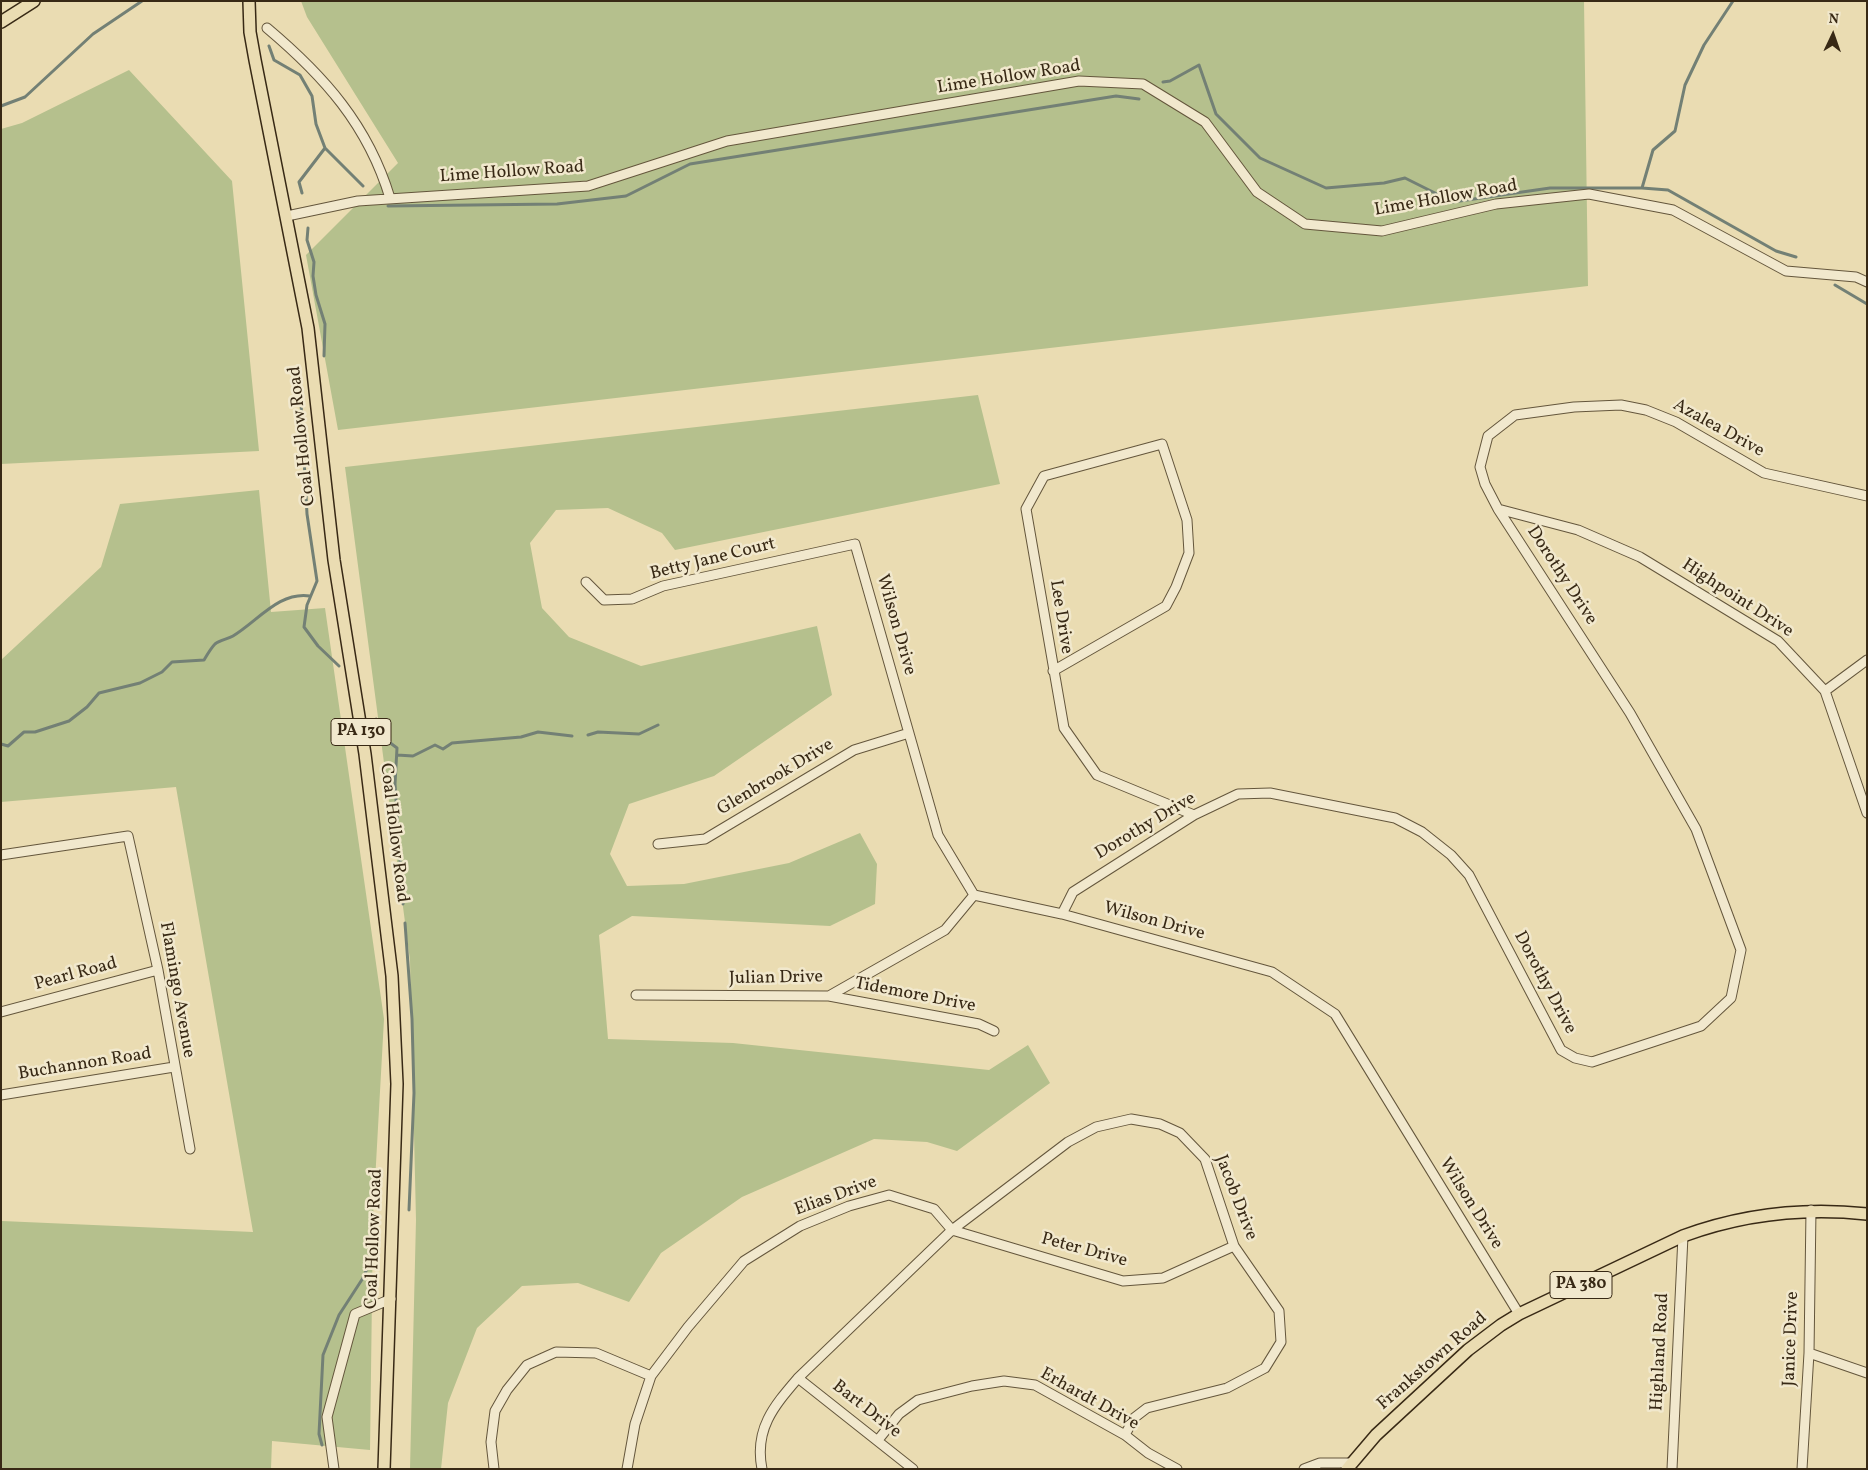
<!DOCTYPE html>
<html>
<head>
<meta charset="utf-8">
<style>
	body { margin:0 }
	#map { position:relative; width:1868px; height:1470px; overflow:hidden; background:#eadcb2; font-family:Vollkorn,serif }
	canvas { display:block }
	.frame { position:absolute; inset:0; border:2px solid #382915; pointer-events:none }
	.north { position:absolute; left:1808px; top:10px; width:50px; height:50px; -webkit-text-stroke:4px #f1e8cd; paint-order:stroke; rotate:3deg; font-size:14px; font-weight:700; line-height:20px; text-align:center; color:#382915 }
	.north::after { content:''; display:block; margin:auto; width:18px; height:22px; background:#382915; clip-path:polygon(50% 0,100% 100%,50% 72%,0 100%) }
</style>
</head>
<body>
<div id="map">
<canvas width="1868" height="1470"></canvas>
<div class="frame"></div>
<div class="north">N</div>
</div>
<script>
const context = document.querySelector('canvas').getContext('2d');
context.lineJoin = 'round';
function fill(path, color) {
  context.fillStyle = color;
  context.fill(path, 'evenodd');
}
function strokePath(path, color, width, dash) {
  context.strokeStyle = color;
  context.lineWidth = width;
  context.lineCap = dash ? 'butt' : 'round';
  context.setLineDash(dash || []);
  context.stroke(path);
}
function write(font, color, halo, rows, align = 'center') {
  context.font = font + ' Vollkorn,serif';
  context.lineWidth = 5;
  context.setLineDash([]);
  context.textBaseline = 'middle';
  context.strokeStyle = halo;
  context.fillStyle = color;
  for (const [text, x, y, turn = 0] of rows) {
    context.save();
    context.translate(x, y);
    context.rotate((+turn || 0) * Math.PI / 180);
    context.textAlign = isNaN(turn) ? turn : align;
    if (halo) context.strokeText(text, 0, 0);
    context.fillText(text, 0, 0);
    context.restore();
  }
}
const green = new Path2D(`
	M301 1H1584L1588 286 338 430 306 255 398 163 307 17Z
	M129 70 232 181 259 451 1 464V129L22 123Z
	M978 395 1000 484 675 550 662 533 608 508 556 510 530 543 542 608 569 637 641 666 817 626 832 695 714 776 629 804 610 854 627 886 684 884 789 863 860 833 877 864 875 904 830 926 632 916 599 935 608 1039 733 1043 989 1070 1028 1045 1050 1083 957 1151 927 1142 874 1139 742 1197 661 1253 629 1302 578 1283 522 1286 477 1328 448 1403 441 1469H410L416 1220 410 960 345 467Z
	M259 490 271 612 325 608 384 1019 373 1218 370 1450 272 1441 271 1469H1L2 1221 253 1232 176 787 1 802V660L101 567 120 504Z`);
const stream = new Path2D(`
	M269 46 274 60 300 75 312 96 316 124 325 148 363 186
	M1163 82 1170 81 1199 65 1216 114 1260 158 1326 188 1384 183 1405 178 1453 202 1550 188H1642L1668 190 1776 251 1796 257
	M1 106 25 97 93 34 142 1
	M1642 188 1653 150 1675 131 1685 85 1704 45 1733 1
	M302 193 299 182 325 148
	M388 206 557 204 626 196 690 164 1116 96 1139 99
	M308 228 307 240 314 262 313 276 316 295 325 324 324 356
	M1835 285 1867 304
	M300 385 307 514 317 581 307 605 304 627 318 646 339 666
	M376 719 385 739 397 748 395 784 403 904
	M588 735 598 732 639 734 658 725
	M1 744 8 746 24 732H35L69 721 87 707 99 693 140 683 162 672 172 662 204 660C207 655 211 648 215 644 220 640 228 639 233 636 257 622 279 591 310 596
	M397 755 413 756 435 745 443 749 452 743 521 737 538 732 572 736
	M405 923 412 1019 414 1093 409 1210
	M322 1445 319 1434 323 1355 339 1315 363 1278 379 1241`);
const minor = new Path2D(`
	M267 28C324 76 368 125 390 198
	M287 216 358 201 588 186 727 141 1079 81 1143 84 1205 122 1257 192 1305 224 1382 231 1496 204 1589 194 1673 210 1786 271 1856 277 1867 282
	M1498 509 1578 530 1640 557 1778 641 1825 691 1867 813
	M586 582 604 600 632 599 663 586 855 544 938 835 974 895 1062 914 1272 972 1335 1014 1519 1314
	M1053 671 1166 606 1176 587 1189 553 1187 520 1162 444 1044 476 1026 509 1064 728 1097 775 1194 815
	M1825 691 1867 660
	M658 844 705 839 854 750 909 733
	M1 855 128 836 158 970 190 1149
	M1062 914 1073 892 1194 815 1238 794 1270 793 1395 818 1422 832 1451 855 1469 875 1561 1050 1575 1058 1592 1062 1701 1026 1731 998 1741 950 1696 829 1630 713 1498 509 1485 484 1480 467 1488 436 1515 415 1574 407 1621 405 1646 410 1676 422 1764 473 1867 496
	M636 995 829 996 945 930 974 895
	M829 996 979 1024 994 1031
	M1 1012 158 970
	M1 1095 174 1067
	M952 1230 1123 1281 1163 1278 1234 1246
	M1809 1353 1867 1373
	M798 1378 913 1469
	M878 1440 899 1414 918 1400 972 1386 1004 1381 1035 1385 1125 1435 1148 1453 1177 1469
	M334 1469 327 1417 355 1314 391 1299
	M494 1469 491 1442 495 1411 507 1390 527 1365 556 1352 596 1353 651 1376
	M627 1469 635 1424 651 1376 688 1327 744 1261 800 1226 849 1206 889 1195 934 1209 952 1230
	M762 1469C754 1429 774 1406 798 1378L952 1230 1068 1142 1096 1127 1131 1119 1160 1124 1180 1133 1205 1159 1234 1246 1279 1311 1281 1342 1265 1368 1227 1388 1147 1408 1134 1418 1125 1435
	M1304 1469 1320 1463H1351
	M1672 1469 1683 1236
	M1802 1469 1809 1353 1811 1210`);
const major = new Path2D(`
	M249 1 250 32 255 60 308 328 334 560 365 754 392 976 397 1084 384 1469
	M1 22 34 1
	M1347 1469 1376 1435 1468 1350 1501 1325 1519 1314 1683 1236C1743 1214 1802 1207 1867 1214`);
const shields = [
	[361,732,60],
	[1581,1285,62]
];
const shieldNames = [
	["PA 130",361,732],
	["PA 380",1581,1285]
];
const streetNames = [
	["Lime Hollow Road",1009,78,-9],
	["Lime Hollow Road",512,173,-4],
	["Lime Hollow Road",1446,199,-10],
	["Azalea Drive",1718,429,29],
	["Coal Hollow Road",303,436,-96],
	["Betty Jane Court",713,560,-14],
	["Dorothy Drive",1561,576,57],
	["Highpoint Drive",1737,599,33],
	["Lee Drive",1060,617,81],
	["Wilson Drive",895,625,74],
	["Glenbrook Drive",776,778,-31],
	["Dorothy Drive",1146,827,-31],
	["Coal Hollow Road",393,833,83],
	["Wilson Drive",1154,922,15],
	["Pearl Road",76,975,-15],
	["Julian Drive",776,979,-1],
	["Dorothy Drive",1544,983,62],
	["Flamingo Avenue",176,990,80],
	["Tidemore Drive",915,996,11],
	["Buchannon Road",85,1065,-9],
	["Elias Drive",836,1197,-20],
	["Jacob Drive",1235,1198,69],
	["Wilson Drive",1470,1204,58],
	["Coal Hollow Road",375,1239,-88],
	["Peter Drive",1084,1251,15],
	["Janice Drive",1792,1339,-88],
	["Highland Road",1661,1352,-87],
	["Frankstown Road",1433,1362,-41],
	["Erhardt Drive",1089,1400,29],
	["Bart Drive",866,1410,38]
];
fill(green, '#b5c08d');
strokePath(stream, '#738075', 3);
strokePath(minor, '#64563c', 11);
strokePath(major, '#382915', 14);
strokePath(minor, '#f1e8cd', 9);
strokePath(major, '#eadcb2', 11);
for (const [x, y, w] of shields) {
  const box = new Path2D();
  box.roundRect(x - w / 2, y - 13.5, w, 27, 4);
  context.fillStyle = '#f1e8cd';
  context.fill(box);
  strokePath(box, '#382915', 1);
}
write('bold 16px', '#382915', null, shieldNames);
write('18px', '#382915', '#f1e8cd', streetNames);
</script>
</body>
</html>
